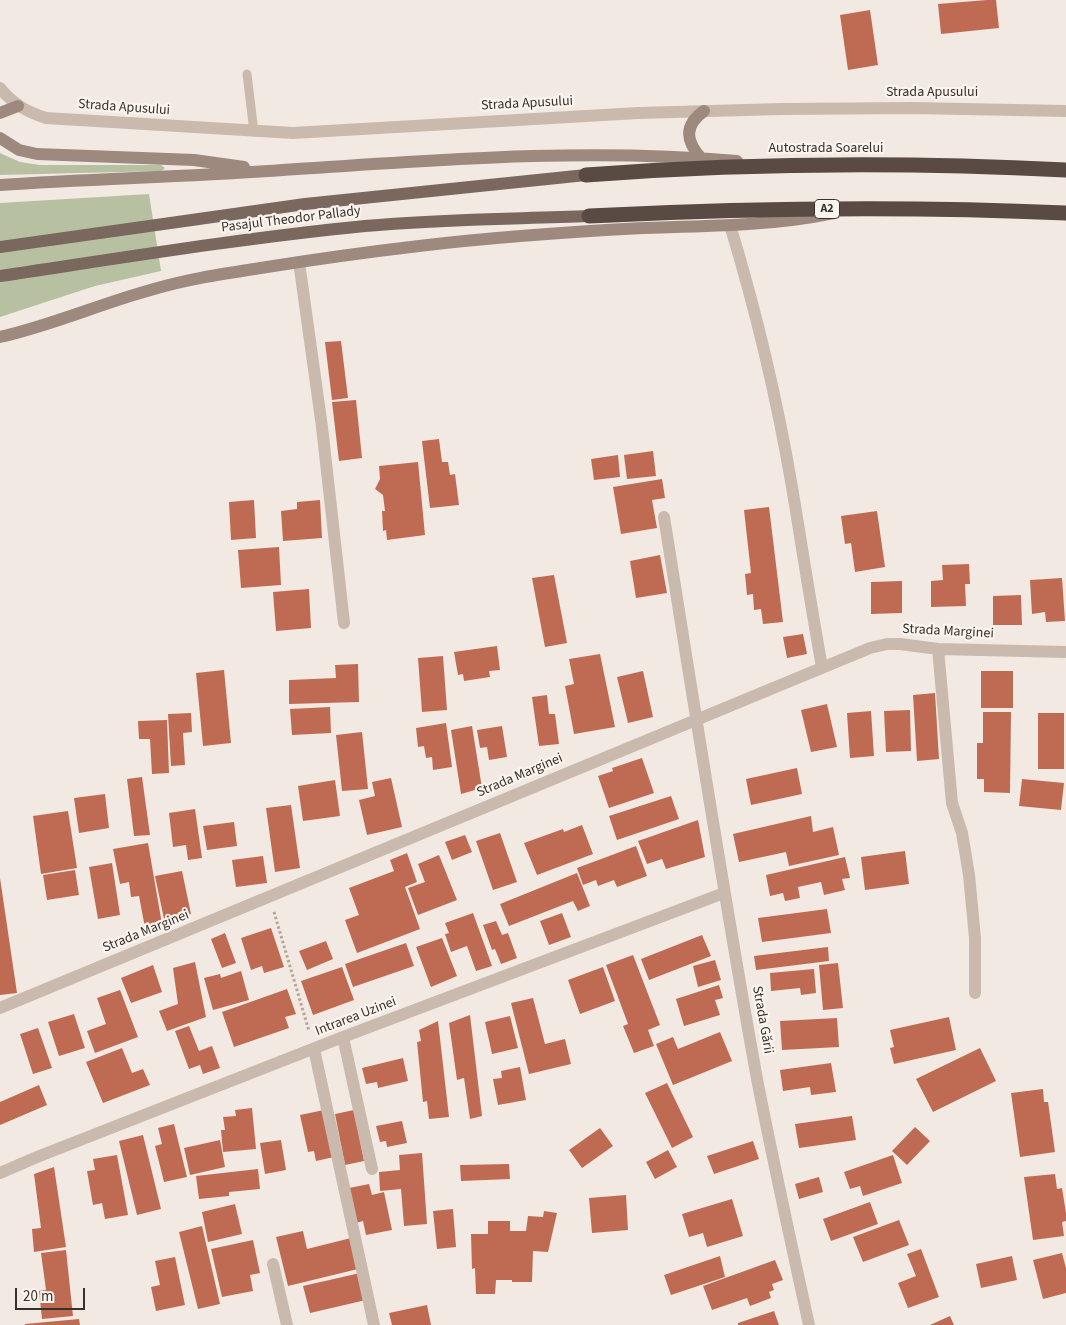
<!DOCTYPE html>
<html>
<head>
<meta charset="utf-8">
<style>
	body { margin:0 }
	#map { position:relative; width:1066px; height:1325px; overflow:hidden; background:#f2eae2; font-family:"Source Sans 3",sans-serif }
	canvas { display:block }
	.scale { position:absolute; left:15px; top:1288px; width:70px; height:22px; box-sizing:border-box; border:2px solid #39302c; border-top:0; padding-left:6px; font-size:15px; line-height:18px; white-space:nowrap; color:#39302c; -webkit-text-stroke:4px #faf4ee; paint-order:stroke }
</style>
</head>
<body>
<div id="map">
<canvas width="1066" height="1325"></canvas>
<div class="scale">20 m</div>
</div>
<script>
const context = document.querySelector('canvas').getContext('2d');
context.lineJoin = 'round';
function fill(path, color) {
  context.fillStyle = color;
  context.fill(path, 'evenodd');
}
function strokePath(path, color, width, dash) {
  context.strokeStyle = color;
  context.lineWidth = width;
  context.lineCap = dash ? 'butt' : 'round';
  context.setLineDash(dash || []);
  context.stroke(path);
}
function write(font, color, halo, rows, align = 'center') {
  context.font = font + ' "Source Sans 3",sans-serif';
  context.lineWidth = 4.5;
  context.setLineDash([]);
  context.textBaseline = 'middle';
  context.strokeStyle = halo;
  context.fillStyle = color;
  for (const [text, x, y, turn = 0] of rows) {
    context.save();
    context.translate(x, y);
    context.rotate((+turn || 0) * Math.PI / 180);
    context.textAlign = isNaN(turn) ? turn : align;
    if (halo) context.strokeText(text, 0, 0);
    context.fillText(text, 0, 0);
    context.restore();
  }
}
const green = new Path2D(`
	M0 153 20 162 40 165H161L165 168 162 171 0 175Z
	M149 194 161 271 95 286 0 317V203Z`);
const building = new Path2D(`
	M987 0H996L999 28 941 34 938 4Z
	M870 10 878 65 848 70 840 15Z
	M341 341 348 398 332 400 325 342Z
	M356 400 362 458 339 461 332 402Z
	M439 439 442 462H448L450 475 455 474 459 505 430 508 422 441Z
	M653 451 656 476 627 479 624 455Z
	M618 455 620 477 594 480 591 459Z
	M418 462 425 535 387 540 386 530 383 531 382 511H385L383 495 375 489 380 479 379 466Z
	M662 479 665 498 652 500 657 528 621 534 613 487Z
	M254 500 256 538 231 540 229 502Z
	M320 500 322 538 283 541 281 511 297 509V502Z
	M769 507 783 622 763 624 761 609 754 610 753 594 747 595 745 574 751 573 744 510Z
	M877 511 885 567 855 572 851 543 845 544 841 516Z
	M279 547 281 585 241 588 238 550Z
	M660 555 667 593 636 598 630 561Z
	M969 564 970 584H965L966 606 931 607V581L943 580 942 565Z
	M554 575 567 643 545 647 532 578Z
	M1062 578 1065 621 1046 622 1045 612 1032 614 1030 580Z
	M902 581V613L871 614V582Z
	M309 589 311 628 276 631 273 592Z
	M1021 595 1022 625H993V596Z
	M803 634 807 654 787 658 783 637Z
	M497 646 500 670 489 671 490 677 464 681 463 674 458 675 454 652Z
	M600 654 615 727 574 734 565 686 574 684 569 659Z
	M443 656 447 710 422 712 418 658Z
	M358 664 359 702 289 704V680L336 678 335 665Z
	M224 670 231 743 203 746 196 673Z
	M643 671 653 717 628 723 617 677Z
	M981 671H1013V708H981Z
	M935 693 939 759 917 761 913 695Z
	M547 695 549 714H555L559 744 539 746 532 697Z
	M827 704 837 747 811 752 801 710Z
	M330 707 331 733 292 735 290 709Z
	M910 710 911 751 886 752 884 711Z
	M871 711 874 756 850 758 847 713Z
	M983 712H1011L1010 793 984 792V779H977V743H983Z
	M191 713 192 732 183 733 185 765 171 766 168 714Z
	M1038 713H1064V769H1038Z
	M167 720 169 773 152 774 150 739H139L138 721Z
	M446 723 452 767 433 770 432 757 426 758 424 746 418 747 416 728Z
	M472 726 482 788 461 794 451 730Z
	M502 726 507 757 489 760 487 747 480 748 477 730Z
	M362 732 368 789 342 791 336 735Z
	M642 758 654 793 609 808 598 776 613 771 612 768Z
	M797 768 802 794 751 805 746 779Z
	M142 777 150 835 134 836 127 779Z
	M391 778 402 827 367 835 359 800 375 796 372 782Z
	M1022 779 1064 783 1061 810 1019 806Z
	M335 780 340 816 303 821 298 786Z
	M105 794 109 828 79 833 74 798Z
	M671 796 679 819 617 840 609 816Z
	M291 805 300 868 275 872 266 808Z
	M195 809 202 858 188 860 186 845 173 847 169 813Z
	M68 811 77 868 41 874 33 816Z
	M811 816 813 832 833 827 839 855 789 866 786 852 739 862 733 834Z
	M698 820 705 857 666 869 662 859 647 864 638 841Z
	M234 822 237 846 207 850 203 826Z
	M582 825 593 854 537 875 524 843 563 829 564 832Z
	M500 833 517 882 493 890 476 841Z
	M465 835 472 852 452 860 445 842Z
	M148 843 163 930 146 933 139 896 131 897 129 882 120 884 113 849Z
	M636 846 647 876 617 887 614 880 598 886 596 880 583 885 577 868Z
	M905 851 909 884 865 890 861 857Z
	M407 853 417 882 405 887 420 929 357 953 345 920 359 915 349 888 394 871 390 860Z
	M439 855 457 900 418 915 408 888 425 882 418 864Z
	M263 856 267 883 236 887 232 860Z
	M845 857 850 878 842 879 845 890 824 895 821 882 798 887 800 898 785 901 783 893 770 896 766 875Z
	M112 863 120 915 98 919 89 867Z
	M75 870 79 895 47 900 43 875Z
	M182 871 191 914 164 919 155 876Z
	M577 873 590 906 578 911 573 901 509 926 500 904Z
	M0 878 17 993 0 995Z
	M827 909 831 933 762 942 758 918Z
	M473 913 492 966 476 971 467 946 451 952 445 934 449 933 445 923Z
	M562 913 571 937 549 945 540 921Z
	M496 921 502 935 508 933 517 958 501 964 495 949 492 950 483 925Z
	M271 928 284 967 264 973 262 966 251 970 241 938Z
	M225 933 236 963 222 968 211 939Z
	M702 935 711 956 649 980 641 959Z
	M442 938 457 976 431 987 416 947Z
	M326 941 333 959 307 970 299 951Z
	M406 943 414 966 353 987 345 964Z
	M828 947 829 961 756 970 754 956Z
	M633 955 660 1025 648 1030 654 1046 634 1053 623 1026 628 1024 606 965Z
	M715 960 721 980 698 987 693 966Z
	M195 962 206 1017 167 1031 159 1011 178 1004 173 968Z
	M838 963 843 1008 823 1010 819 965Z
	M153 965 162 992 131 1003 121 978Z
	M342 967 354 1000 313 1015 301 981Z
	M603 967 615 1001 580 1014 568 980Z
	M814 969 816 993 801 995 800 988 771 991 770 973Z
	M241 971 249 1000 213 1010 204 978 220 974 221 978Z
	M719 985 723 998 715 1000 720 1015 684 1026 676 999Z
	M287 989 296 1014 285 1017 289 1028 234 1047 222 1012Z
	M120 990 138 1037 95 1053 87 1031 106 1024 97 998Z
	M533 998 545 1044 565 1039 571 1064 529 1074 511 1003Z
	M74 1014 85 1048 59 1056 48 1022Z
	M470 1015 482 1116 470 1119 464 1078 457 1080 449 1023Z
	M510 1016 518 1048 492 1054 485 1022Z
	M949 1017 956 1050 894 1064 890 1048 894 1047 890 1030Z
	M837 1018 839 1047 782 1050 780 1021Z
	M438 1021 449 1117 429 1119 427 1101 423 1102 417 1042 421 1041 419 1030Z
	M189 1026 199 1051 212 1046 220 1068 203 1074 200 1065 189 1069 175 1031Z
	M38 1028 52 1068 33 1074 20 1034Z
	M720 1032 732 1061 673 1085 656 1044 673 1037 678 1049Z
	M122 1048 132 1073 143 1069 150 1085 103 1103 86 1062Z
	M980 1048 996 1081 933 1112 916 1079Z
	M403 1058 408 1081 378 1088 377 1082 366 1084 362 1068Z
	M831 1063 836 1092 811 1095 810 1087 783 1091 780 1070Z
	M520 1067 526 1100 498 1105 493 1079 502 1078 501 1071Z
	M667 1083 693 1137 672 1148 645 1093Z
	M39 1085 47 1105 0 1125V1102Z
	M1043 1089 1044 1102H1048L1055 1152 1020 1157 1011 1093Z
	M252 1108 256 1149 223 1152 221 1130H225L223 1117 236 1116 235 1110Z
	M324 1110 334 1157 316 1161 314 1151 308 1152 300 1115Z
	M354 1110 364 1161 345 1165 335 1114Z
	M852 1116 856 1140 799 1148 795 1124Z
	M402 1121 407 1143 387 1147 386 1141 380 1142 376 1126Z
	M174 1124 187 1177 164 1182 155 1146 162 1144 158 1128Z
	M915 1127 930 1141 907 1165 892 1151Z
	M600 1128 613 1146 582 1168 569 1150Z
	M143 1135 161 1209 137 1215 119 1141Z
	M220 1140 225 1167 190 1175 184 1148Z
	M281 1140 286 1170 265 1174 260 1143Z
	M753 1141 759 1159 714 1174 707 1156Z
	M668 1150 677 1167 655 1179 646 1162Z
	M422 1153 427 1224 404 1226 401 1189 380 1191 379 1172 400 1170 399 1155Z
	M117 1155 128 1215 105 1219 102 1203 93 1205 87 1171 95 1170 93 1159Z
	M893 1155 902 1183 863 1196 860 1186 850 1189 844 1172Z
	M509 1164 510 1179 461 1181 460 1165Z
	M54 1167 66 1247 34 1252 32 1229 41 1228 34 1174Z
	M258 1169 260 1189 229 1192V1196L199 1199 196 1176Z
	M1055 1174 1057 1189 1062 1188 1066 1213V1221L1062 1222 1064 1236 1033 1240 1024 1177Z
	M819 1177 823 1192 799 1199 795 1184Z
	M369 1184 372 1195 384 1192 392 1230 366 1235 363 1221 356 1223 349 1188Z
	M626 1195 628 1230 592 1233 589 1198Z
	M732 1199 743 1236 707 1247 703 1233 689 1237 682 1214Z
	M870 1202 878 1224 831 1241 823 1219Z
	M235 1204 242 1234 208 1242 202 1212Z
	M453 1209 456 1247 437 1249 433 1211Z
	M544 1211 557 1213 548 1252 533 1251 532 1282H512V1280H496L495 1294H476L475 1268 472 1269 471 1234H488V1221H510V1231H526L528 1216 543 1217Z
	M899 1220 909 1245 863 1262 853 1237Z
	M202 1226 220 1304 198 1309 179 1232Z
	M303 1231 307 1249 351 1238 358 1269 288 1286 276 1237Z
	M253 1240 260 1273 250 1275 253 1291 222 1297 211 1249Z
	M921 1249 939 1297 908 1308 898 1283 916 1276 907 1254Z
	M66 1250 73 1316 42 1319 39 1291 46 1290 41 1253Z
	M1062 1253 1066 1268V1293L1043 1299 1033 1260Z
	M720 1256 725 1277 671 1295 664 1275Z
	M1012 1256 1017 1280 981 1288 976 1264Z
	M175 1257 185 1305 156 1311 151 1287 160 1285 155 1261Z
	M775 1260 783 1280 772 1284 774 1290 769 1292 771 1298 750 1306 747 1298 712 1310 703 1286Z
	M360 1273 366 1300 310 1313 303 1286Z
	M427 1305 431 1325H392L389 1313Z
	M774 1311 779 1325H738V1323Z
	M950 1316 954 1325H930Z
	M79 1319 80 1325H25V1324Z`);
const path = new Path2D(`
	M274 912 309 1031`);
const lane = new Path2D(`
	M247 74 254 132`);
const street = new Path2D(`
	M0 88C13 104 27 112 46 118L293 133 638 113 781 109 913 108 1066 111
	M730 225C756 311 777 399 792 487 802 547 811 607 822 667
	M299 262 322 427 344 623
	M664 517C694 704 723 892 757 1079 773 1161 791 1243 809 1325
	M938 649 952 803 962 833 969 875 975 938V993
	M0 1008 870 648 887 644H900L938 649 1066 652
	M343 1037 372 1169
	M314 1049 374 1325
	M0 1173 37 1157 343 1037 724 893
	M273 1264 287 1325`);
const secondary = new Path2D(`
	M0 113 18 106
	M0 138 19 150 37 154 194 160 244 167
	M702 159C686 142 683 126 704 111
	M0 185C89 179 179 177 268 171 425 161 580 147 737 161
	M0 337C53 325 102 303 154 289 191 278 229 273 267 267 317 259 368 252 419 246 493 237 568 232 643 228 707 226 771 226 834 213`);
const primary = new Path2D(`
	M0 247 305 204 586 175
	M0 276C121 258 243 238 365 226 439 219 514 219 589 216`);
const highway = new Path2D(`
	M586 175C745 163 906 162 1066 170
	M589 216C748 208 907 206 1066 213`);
const shields = [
	[827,209,25]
];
const shieldNames = [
	["A2",827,209]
];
const streetNames = [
	["Strada Apusului",932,93],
	["Strada Apusului",527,104,-3],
	["Strada Apusului",124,108,4],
	["Autostrada Soarelui",826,149],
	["Pasajul Theodor Pallady",291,220,-7],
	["Strada Marginei",948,632,3],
	["Strada Marginei",520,776,-23],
	["Strada Marginei",146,932,-22],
	["Intrarea Uzinei",356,1017,-21],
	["Strada Gării",762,1020,80]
];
fill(green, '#b7c1a2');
fill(building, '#bf6b53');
strokePath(path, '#b6a498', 3, [2.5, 2.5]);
strokePath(lane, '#cabaae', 9);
strokePath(street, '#cabaae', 12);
strokePath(secondary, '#9e897f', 12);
strokePath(primary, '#7a675e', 12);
strokePath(highway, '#594a43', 15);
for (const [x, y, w] of shields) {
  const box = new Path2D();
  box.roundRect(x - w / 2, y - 9.5, w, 19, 4);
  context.fillStyle = '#faf4ee';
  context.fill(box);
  strokePath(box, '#39302c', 1);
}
write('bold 12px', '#39302c', null, shieldNames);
write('14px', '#39302c', '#faf4ee', streetNames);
</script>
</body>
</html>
